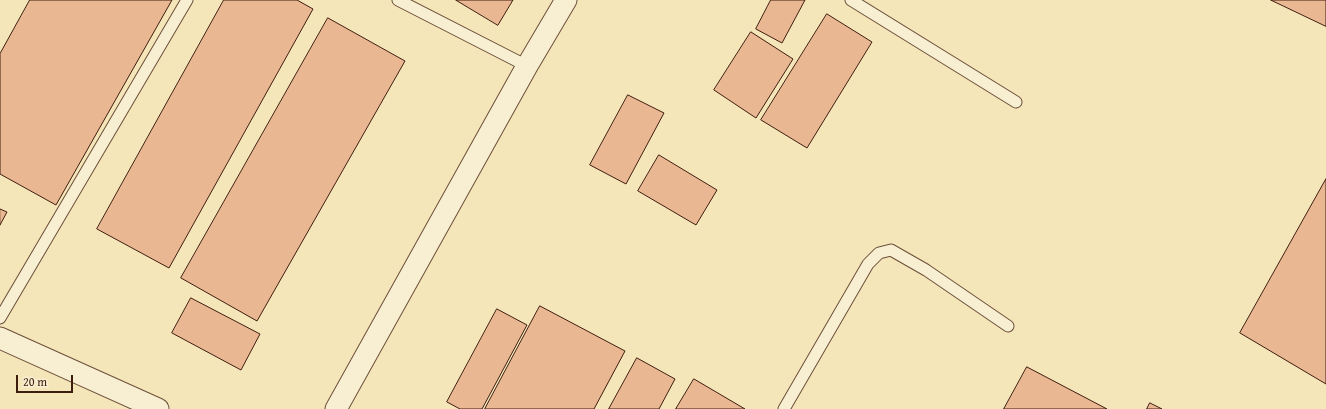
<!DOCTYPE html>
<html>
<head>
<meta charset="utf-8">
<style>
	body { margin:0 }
	#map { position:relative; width:1326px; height:409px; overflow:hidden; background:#f5e6ba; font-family:"Gentium Book Plus",serif }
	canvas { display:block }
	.scale { position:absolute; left:16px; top:375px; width:57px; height:18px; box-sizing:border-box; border:2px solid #3f1d0e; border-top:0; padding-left:5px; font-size:12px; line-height:14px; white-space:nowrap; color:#3f1d0e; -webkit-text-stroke:3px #f8efd2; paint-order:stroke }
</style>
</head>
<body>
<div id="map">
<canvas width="1326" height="409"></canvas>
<div class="scale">20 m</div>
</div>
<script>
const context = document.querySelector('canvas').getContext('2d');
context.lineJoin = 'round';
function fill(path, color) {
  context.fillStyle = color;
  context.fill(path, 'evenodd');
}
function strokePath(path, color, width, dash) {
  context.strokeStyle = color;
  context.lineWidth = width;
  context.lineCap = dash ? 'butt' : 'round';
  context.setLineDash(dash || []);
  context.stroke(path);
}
const building = new Path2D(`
	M30 0H172L56 205 0 174V54Z
	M224 0H297L313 9 169 268 97 229Z
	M456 0H513L498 25Z
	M771 0H805L782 43 756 29Z
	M1271 0H1326V26Z
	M827 14 872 42 807 148 761 120Z
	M328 18 405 61 257 321 181 278Z
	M751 32 793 59 756 118 714 90Z
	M628 95 664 113 626 184 590 165Z
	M659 155 717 190 696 225 638 191Z
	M1326 179V384L1240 333Z
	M0 209 7 212 0 225Z
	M191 298 260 334 241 370 172 333Z
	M540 306 625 351 594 409H485Z
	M497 309 527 325 482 409H460L447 402Z
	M637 358 675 379 659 409H609Z
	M1027 367 1107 409H1004Z
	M694 379 745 409H676Z
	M1150 403 1162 409H1147Z`);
const lane = new Path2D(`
	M398 0 527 66
	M851 0 1016 102
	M0 318 187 0
	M784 409 868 264 879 253 891 250 926 270 1008 326`);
const street = new Path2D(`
	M0 338 158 409
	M336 409 527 66 566 0`);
fill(building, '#eab793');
strokePath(building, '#3f1d0e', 1);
strokePath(lane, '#6c4f39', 13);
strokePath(street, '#6c4f39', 23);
strokePath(lane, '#f8efd2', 11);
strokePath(street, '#f8efd2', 21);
</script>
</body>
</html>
